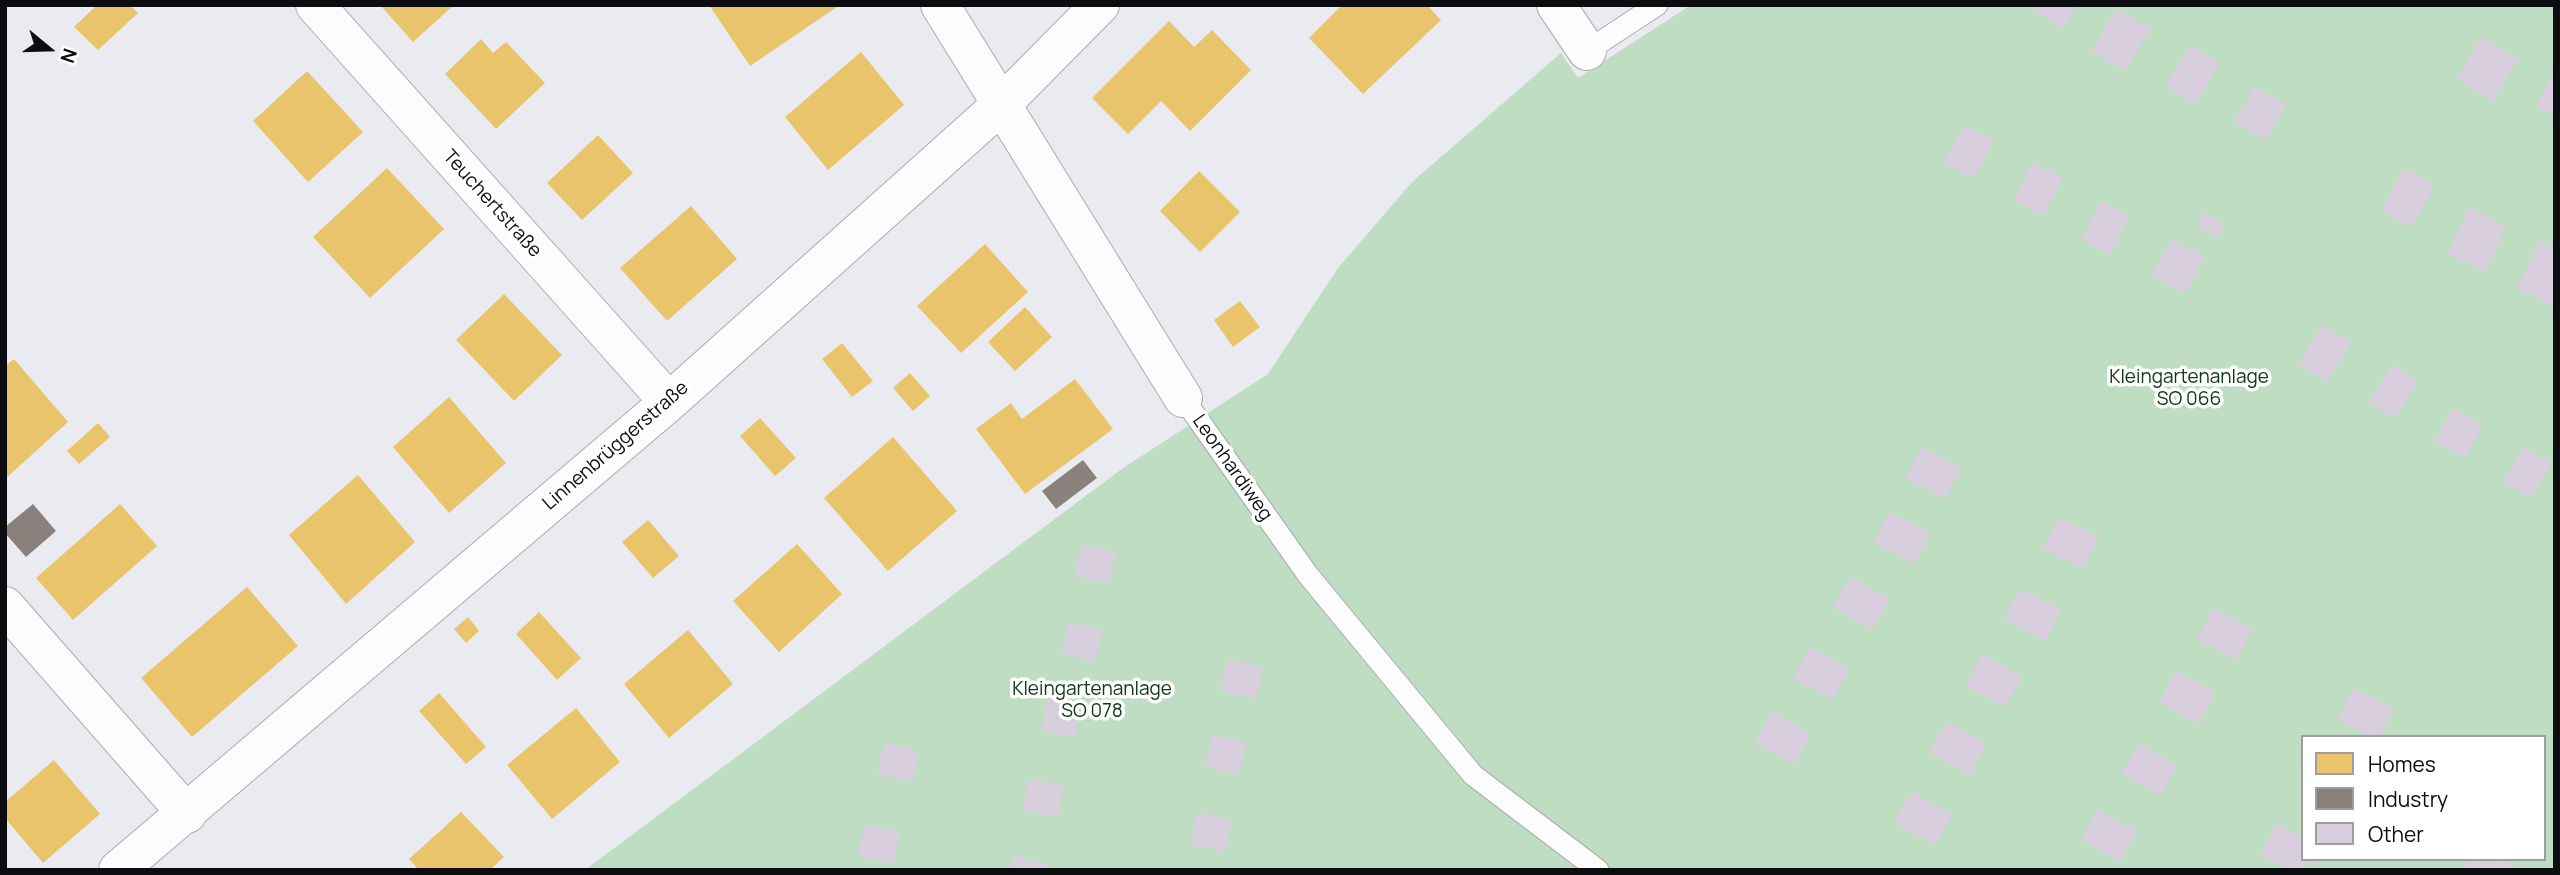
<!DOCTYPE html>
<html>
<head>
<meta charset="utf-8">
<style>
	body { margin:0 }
	#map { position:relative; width:2560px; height:875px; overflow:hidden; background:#eaebf1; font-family:Manrope,sans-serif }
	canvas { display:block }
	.frame { position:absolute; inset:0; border:7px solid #0c0d10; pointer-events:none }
	.legend { position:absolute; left:2301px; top:735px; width:245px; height:126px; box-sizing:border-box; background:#fff; border:2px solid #9e9e9f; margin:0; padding:9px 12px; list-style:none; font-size:21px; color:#0c0d10 }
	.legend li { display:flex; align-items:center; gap:14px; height:35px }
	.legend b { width:35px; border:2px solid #9e9e9f }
	.north { position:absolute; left:14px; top:14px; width:70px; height:70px; -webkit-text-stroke:5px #fff; paint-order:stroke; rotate:109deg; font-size:19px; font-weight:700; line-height:28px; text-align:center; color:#0c0d10 }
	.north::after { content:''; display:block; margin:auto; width:24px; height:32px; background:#0c0d10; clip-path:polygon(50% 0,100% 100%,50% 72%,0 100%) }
</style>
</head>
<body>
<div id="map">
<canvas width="2560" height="875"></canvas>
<div class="frame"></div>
<ul class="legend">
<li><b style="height:19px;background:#e9c46a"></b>Homes</li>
<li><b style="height:19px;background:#8a817c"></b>Industry</li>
<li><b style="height:19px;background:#d8cedd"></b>Other</li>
</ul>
<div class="north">N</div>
</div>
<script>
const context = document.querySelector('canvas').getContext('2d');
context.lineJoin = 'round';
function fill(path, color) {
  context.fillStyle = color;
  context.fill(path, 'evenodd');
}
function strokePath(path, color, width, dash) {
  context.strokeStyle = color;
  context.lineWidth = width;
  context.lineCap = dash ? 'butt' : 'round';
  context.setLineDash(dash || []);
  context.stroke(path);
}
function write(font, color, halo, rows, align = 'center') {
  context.font = font + ' Manrope,sans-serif';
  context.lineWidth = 7;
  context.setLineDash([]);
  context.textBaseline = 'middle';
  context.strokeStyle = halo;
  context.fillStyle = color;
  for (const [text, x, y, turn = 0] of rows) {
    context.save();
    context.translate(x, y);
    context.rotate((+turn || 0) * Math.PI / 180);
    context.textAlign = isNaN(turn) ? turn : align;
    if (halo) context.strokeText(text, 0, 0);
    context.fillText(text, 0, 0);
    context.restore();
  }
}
const green = new Path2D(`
	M1691 5H2555V870H585L1123 468 1268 374 1338 268 1412 182 1561 53 1578 78ZM2303 737H2544V859H2303Z`);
const homes = new Path2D(`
	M97 5H130L138 13 98 50 74 27Z
	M380 5H454L413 42Z
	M709 5H840L750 66Z
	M1342 5H1427L1441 20 1363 94 1309 38Z
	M1169 21 1194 47 1212 30 1251 70 1190 131 1161 101 1128 134 1092 98Z
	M481 39 493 53 506 42 545 83 496 129 445 74Z
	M861 52 904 105 828 170 785 117Z
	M307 71 363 132 308 182 253 121Z
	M598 135 633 173 582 220 547 183Z
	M387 168 444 229 370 298 313 237Z
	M1199 171 1240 212 1200 252 1160 211Z
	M691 206 737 259 667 321 620 268Z
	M985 244 1028 292 961 353 917 306Z
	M504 294 562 355 514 401 456 340Z
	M1240 301 1260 327 1233 347 1214 320Z
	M1025 307 1052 337 1015 371 988 342Z
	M842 343 873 381 852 397 822 359Z
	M14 359 68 422 5 479V366Z
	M910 373 930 396 913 411 893 388Z
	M1075 379 1113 429 1025 494 976 429 1011 403 1022 419Z
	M449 397 506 463 449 513 393 447Z
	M760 418 796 458 775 476 740 436Z
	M98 423 110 437 79 464 67 451Z
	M893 437 957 511 888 571 824 498Z
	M358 475 415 542 346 604 289 535Z
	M120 504 157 546 73 620 36 578Z
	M648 520 679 556 653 578 622 542Z
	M797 544 842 594 779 652 733 601Z
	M247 587 298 646 192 737 141 678Z
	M539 612 581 658 557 680 516 634Z
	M468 617 479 631 466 643 454 629Z
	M688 630 733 684 669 738 624 684Z
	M439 693 486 747 466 764 419 711Z
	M576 708 620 762 552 819 507 765Z
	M54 760 100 814 43 863 5 818V802Z
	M461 812 504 857 490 870H419L409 859Z`);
const industry = new Path2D(`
	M1083 460 1097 478 1056 509 1042 491Z
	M33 504 56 531 26 557 5 533V527Z`);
const building = new Path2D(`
	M2034 5H2078L2062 29 2032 9Z
	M2116 9 2150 29 2125 71 2091 51Z
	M2481 37 2518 60 2493 101 2456 79Z
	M2191 45 2220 63 2196 104 2166 86Z
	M2551 76 2555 78V115L2536 107Z
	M2254 87 2286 104 2266 140 2234 123Z
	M1964 125 1994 140 1974 179 1944 163Z
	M2033 162 2063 178 2043 216 2013 200Z
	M2403 168 2435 184 2412 227 2381 211Z
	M2102 201 2130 216 2109 255 2081 239Z
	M2469 208 2506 226 2485 272 2447 253Z
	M2203 212 2225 224 2217 238 2196 226Z
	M2172 239 2205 257 2184 294 2152 276Z
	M2539 241 2555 248V307L2517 288Z
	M2321 325 2351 342 2328 382 2299 365Z
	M2392 364 2418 380 2395 419 2369 402Z
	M2453 408 2483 424 2465 458 2434 441Z
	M1922 447 1962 468 1945 499 1905 478Z
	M2523 447 2551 463 2532 498 2503 482Z
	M1890 512 1930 533 1914 564 1873 542Z
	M2059 517 2099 538 2083 569 2043 548Z
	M1082 544 1116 552 1109 583 1075 576Z
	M1850 577 1890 598 1873 629 1833 608Z
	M2021 588 2061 610 2045 641 2004 619Z
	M2213 608 2253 629 2237 660 2197 639Z
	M1068 622 1103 630 1095 661 1061 653Z
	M1810 647 1850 669 1833 699 1793 678Z
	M1982 655 2022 676 2005 707 1965 686Z
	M1228 659 1263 667 1256 699 1220 691Z
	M2176 671 2215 692 2199 724 2159 702Z
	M2354 688 2394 709 2379 737H2371L2337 719Z
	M1048 698 1082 706 1075 738 1041 730Z
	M1771 712 1812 734 1795 765 1755 743Z
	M1946 722 1987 743 1970 774 1930 753Z
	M1212 735 1246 743 1239 775 1205 767Z
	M884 743 919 751 912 782 877 774Z
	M2138 744 2177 765 2161 796 2121 775Z
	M1029 778 1064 786 1057 817 1022 809Z
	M1911 792 1952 814 1935 845 1895 823Z
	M2097 809 2137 831 2121 862 2081 840Z
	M1197 812 1232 820 1224 852 1190 844Z
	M2277 823 2303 837V859H2309L2304 870H2289L2260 854Z
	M865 824 900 832 893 864 858 856Z
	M1012 856 1048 864 1046 870H1009Z
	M2467 859H2503L2515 865 2512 870H2461Z`);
const lane = new Path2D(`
	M1587 51 1657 5
	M1183 398 1308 575 1473 775 1598 870`);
const street = new Path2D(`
	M315 5 669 402
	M940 5 1183 398
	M1556 5 1587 51
	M5 606 187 814
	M118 870 669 402 1001 105 1100 5`);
const streetNames = [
	["Teuchertstraße",492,204,48],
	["Linnenbrüggerstraße",616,446,-41],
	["Leonhardiweg",1232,468,55]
];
const parkNames = [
	["Kleingartenanlage",2189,378],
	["SO 066",2189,400],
	["Kleingartenanlage",1092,690],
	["SO 078",1092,712]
];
fill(green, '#bfddc2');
fill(homes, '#e9c46a');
fill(industry, '#8a817c');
fill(building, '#d8cedd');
strokePath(lane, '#ababb0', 23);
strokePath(street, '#ababb0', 40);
strokePath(lane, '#fcfcfd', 21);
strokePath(street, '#fcfcfd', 38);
write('19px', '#0c0d10', '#fff', streetNames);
write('19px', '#0f3912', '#fff', parkNames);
</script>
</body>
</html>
